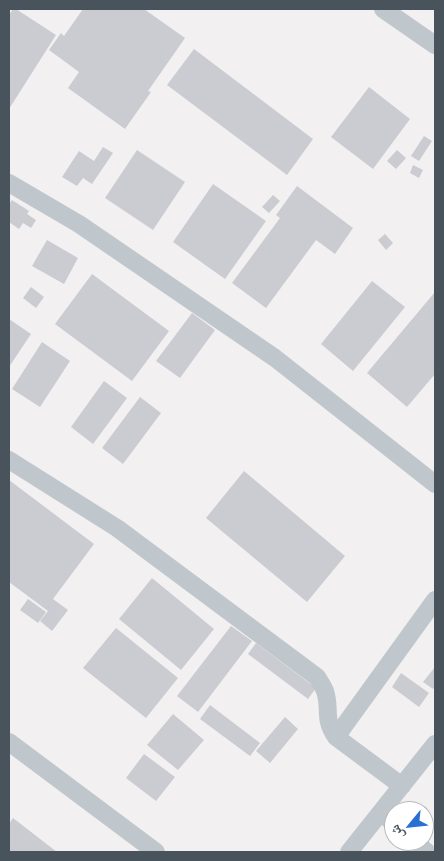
<!DOCTYPE html>
<html>
<head>
<meta charset="utf-8">
<style>
	body { margin:0 }
	#map { position:relative; width:444px; height:861px; overflow:hidden; background:#f2f0f0; font-family:Commissioner,"Noto Naskh Arabic",sans-serif }
	canvas { display:block }
	.frame { position:absolute; inset:0; border:10px solid #49535c; pointer-events:none }
	.north { position:absolute; left:384px; top:801px; width:50px; height:50px; box-sizing:border-box; background:#fff; border:1px solid #b6babe; border-radius:50%; rotate:242deg; font-size:14px; font-weight:700; line-height:20px; text-align:center; color:#49535c }
	.north::after { content:''; display:block; margin:auto; width:18px; height:22px; background:#296fd4; clip-path:polygon(50% 0,100% 100%,50% 72%,0 100%) }
</style>
</head>
<body>
<div id="map">
<canvas width="444" height="861"></canvas>
<div class="frame"></div>
<div class="north">ش</div>
</div>
<script>
const context = document.querySelector('canvas').getContext('2d');
context.lineJoin = 'round';
function fill(path, color) {
  context.fillStyle = color;
  context.fill(path, 'evenodd');
}
function strokePath(path, color, width, dash) {
  context.strokeStyle = color;
  context.lineWidth = width;
  context.lineCap = dash ? 'butt' : 'round';
  context.setLineDash(dash || []);
  context.stroke(path);
}
const building = new Path2D(`
	M13 9H16L56 35 9 109V15Z
	M83 9H144L185 38 148 91 151 92 125 129 68 88 79 72 49 50 61 33 64 36Z
	M194 49 313 139 287 175 167 85Z
	M369 87 410 119 373 169 331 137Z
	M424 136 432 141 419 161 411 156Z
	M103 147 113 153 92 184 83 178 77 186 62 177 79 151 94 161Z
	M137 150 185 182 153 230 105 198Z
	M397 150 406 158 396 169 387 161Z
	M413 165 423 170 419 178 410 173Z
	M213 184 266 221 225 279 173 242Z
	M297 186 353 228 335 254 316 240 266 308 232 283 280 218 276 215Z
	M273 195 280 201 269 213 262 207Z
	M12 200 29 211 27 214 36 220 31 228 23 223 19 229 9 222V204Z
	M385 234 393 243 386 250 378 240Z
	M47 240 78 258 64 284 32 266Z
	M92 274 169 331 132 381 55 324Z
	M372 281 405 307 353 371 321 344Z
	M31 287 44 297 36 308 23 298Z
	M435 292V374L407 407 367 373Z
	M192 313 215 330 180 378 156 361Z
	M9 319 31 334 9 367Z
	M42 342 70 361 40 407 12 389Z
	M104 381 127 398 93 444 71 427Z
	M140 397 161 413 123 464 102 448Z
	M244 471 345 556 307 602 206 518Z
	M9 480 94 544 53 599 68 610 52 631 40 621 48 611 9 582Z
	M152 578 214 629 181 670 119 619Z
	M28 599 46 612 38 623 20 610Z
	M231 626 252 641 198 712 177 696Z
	M116 628 178 678 146 718 83 668Z
	M256 643 316 688 308 699 248 654Z
	M435 667V686L433 689 423 682Z
	M401 673 429 693 419 707 392 687Z
	M210 705 260 743 250 756 200 719Z
	M173 714 204 740 178 770 147 745Z
	M285 717 298 729 270 763 256 751Z
	M144 754 175 777 156 801 126 778Z
	M13 818 57 852H9V824Z`);
const minor = new Path2D(`
	M383 9 435 45
	M9 183 79 224 275 358 435 484
	M9 460 117 528 317 677C320 682 323 686 325 691 331 709 323 719 336 737L402 786
	M336 737 435 600
	M9 742 156 852
	M381 812 394 824
	M414 841 427 852
	M349 852 435 744`);
fill(building, '#caccd2');
strokePath(minor, '#bfc7cd', 18);
</script>
</body>
</html>
